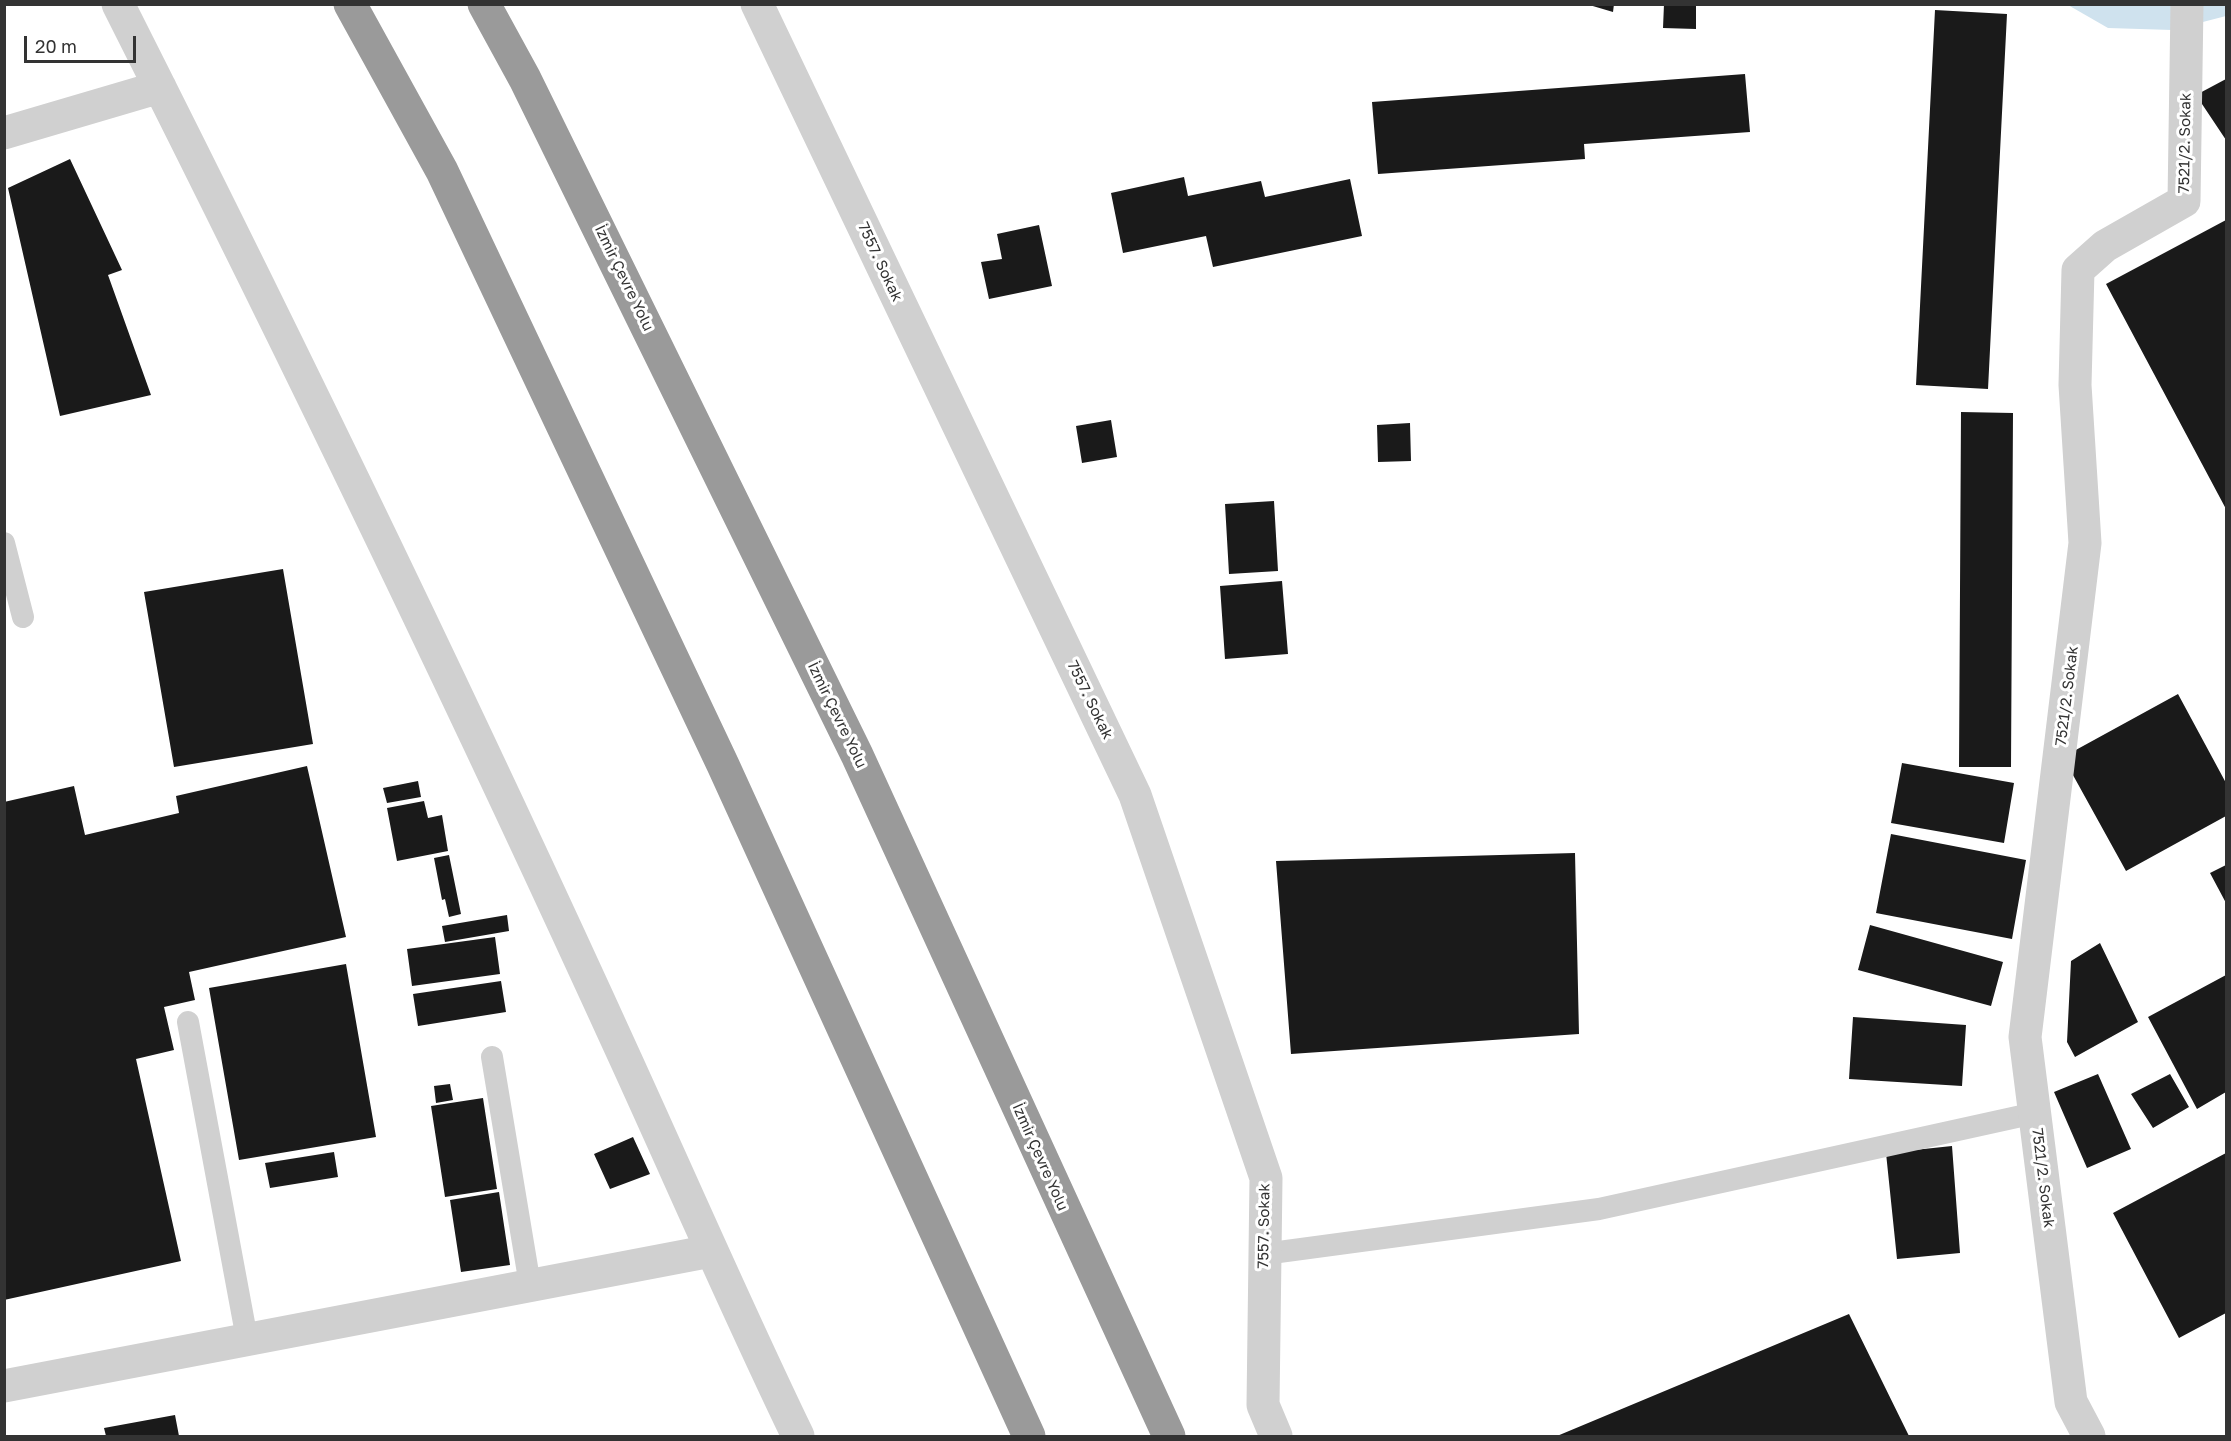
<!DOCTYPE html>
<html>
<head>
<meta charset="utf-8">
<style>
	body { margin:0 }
	#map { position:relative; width:2231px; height:1441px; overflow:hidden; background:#fff; font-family:"Golos Text",sans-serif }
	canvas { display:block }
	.frame { position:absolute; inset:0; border:6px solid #333; pointer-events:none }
	.scale { position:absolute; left:24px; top:36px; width:112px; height:27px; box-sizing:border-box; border:3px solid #333; border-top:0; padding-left:8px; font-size:18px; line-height:21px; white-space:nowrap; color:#333; -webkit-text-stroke:4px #fff; paint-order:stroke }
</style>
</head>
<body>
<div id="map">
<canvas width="2231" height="1441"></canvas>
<div class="frame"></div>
<div class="scale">20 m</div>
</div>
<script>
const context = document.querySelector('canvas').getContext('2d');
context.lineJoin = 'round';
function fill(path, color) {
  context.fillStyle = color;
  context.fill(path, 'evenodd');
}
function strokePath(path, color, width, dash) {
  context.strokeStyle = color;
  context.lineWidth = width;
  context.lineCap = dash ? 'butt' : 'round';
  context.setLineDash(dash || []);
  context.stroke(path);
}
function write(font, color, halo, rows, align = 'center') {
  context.font = font + ' "Golos Text",sans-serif';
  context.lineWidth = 6;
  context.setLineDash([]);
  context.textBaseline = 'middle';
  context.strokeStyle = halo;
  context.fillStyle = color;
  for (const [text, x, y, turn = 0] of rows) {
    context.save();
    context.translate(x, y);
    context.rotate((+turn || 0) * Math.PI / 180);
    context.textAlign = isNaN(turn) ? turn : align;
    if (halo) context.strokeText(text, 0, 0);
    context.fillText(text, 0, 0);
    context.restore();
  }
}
const water = new Path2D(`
	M2068 5H2226V16L2172 30 2108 28Z`);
const building = new Path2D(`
	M1586 4H1614L1613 12Z
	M1664 4H1696V29L1663 28Z
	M1935 10 2007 14 1988 389 1916 385Z
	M1745 74 1750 132 1584 144 1585 159 1378 174 1372 102Z
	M2226 79V140L2196 95Z
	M70 159 122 270 108 275 151 395 60 416 8 188Z
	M1184 177 1188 196 1261 181 1265 197 1350 179 1362 236 1213 267 1206 236 1123 253 1111 193Z
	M2226 220V509L2106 284Z
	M1039 225 1052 286 989 299 981 262 1002 259 997 234Z
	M1961 412 2013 413 2011 767H1959Z
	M1111 420 1117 457 1082 463 1076 426Z
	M1410 423 1411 461 1378 462 1377 425Z
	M1274 501 1278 571 1229 574 1225 504Z
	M283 569 313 744 174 767 144 592Z
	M1282 581 1288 654 1225 659 1220 586Z
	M2178 694 2226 783V816L2126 871 2063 757Z
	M1902 763 2014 783 2004 843 1891 823Z
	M307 766 346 937 189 972 195 1000 164 1007 174 1050 136 1059 181 1261 4 1300V802L74 786 85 835 179 813 176 796Z
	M418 781 421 797 387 803 383 788Z
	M424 801 428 818 442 815 448 851 397 861 387 808Z
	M1891 834 2026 860 2012 939 1876 913Z
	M1575 853 1579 1034 1291 1054 1276 861Z
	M449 855 461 914 449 917 445 899 442 900 434 858Z
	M2226 865V903L2210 873Z
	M507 915 509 931 445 942 442 926Z
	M1870 925 2003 962 1991 1006 1858 970Z
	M495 937 500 974 412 986 407 949Z
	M2100 943 2138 1022 2075 1057 2067 1042 2071 961Z
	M346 964 376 1137 239 1160 209 988Z
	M2226 975V1092L2197 1109 2148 1017Z
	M501 981 506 1012 418 1026 413 994Z
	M1853 1017 1966 1025 1962 1086 1849 1079Z
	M2098 1074 2131 1149 2087 1168 2054 1092Z
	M2170 1074 2189 1107 2153 1128 2131 1094Z
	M450 1084 453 1100 436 1103 434 1086Z
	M483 1098 497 1189 445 1197 431 1106Z
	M633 1137 650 1174 610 1189 594 1154Z
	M1952 1146 1960 1253 1897 1259 1886 1153Z
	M334 1152 338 1177 270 1188 265 1163Z
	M2226 1153V1313L2179 1338 2113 1213Z
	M499 1192 510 1265 461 1272 450 1200Z
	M1849 1314 1909 1436H1557Z
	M175 1415 179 1436H106L104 1428Z`);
const service = new Path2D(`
	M4 543 23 617
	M188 1022 247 1339
	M492 1057 530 1285
	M1264 1254 1599 1209 2035 1113`);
const minor = new Path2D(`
	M118 4C294 353 464 704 626 1060 683 1185 738 1312 798 1436
	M757 4 1135 795 1266 1178 1263 1405 1276 1436
	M4 133 160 87
	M4 1386 711 1251
	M2089 1436 2071 1402 2025 1037 2085 543 2075 385 2078 270 2105 246 2184 201 2187 4`);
const motorway = new Path2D(`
	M350 4 442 171 723 765 1029 1436
	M484 4 525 79 857 755 1169 1436`);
const streetNames = [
	["7521/2. Sokak",2185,143,-89],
	["7557. Sokak",880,262,65],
	["İzmir Çevre Yolu",624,278,64],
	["7521/2. Sokak",2067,696,-83],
	["7557. Sokak",1090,700,64],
	["İzmir Çevre Yolu",837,715,64],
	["İzmir Çevre Yolu",1040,1157,66],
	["7521/2. Sokak",2043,1178,83],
	["7557. Sokak",1264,1226,-89]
];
fill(water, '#cfe2ee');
fill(building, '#1a1a1a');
strokePath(service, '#d0d0d0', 22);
strokePath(minor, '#d0d0d0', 33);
strokePath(motorway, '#9a9a9a', 33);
write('15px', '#333', '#fff', streetNames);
</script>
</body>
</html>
